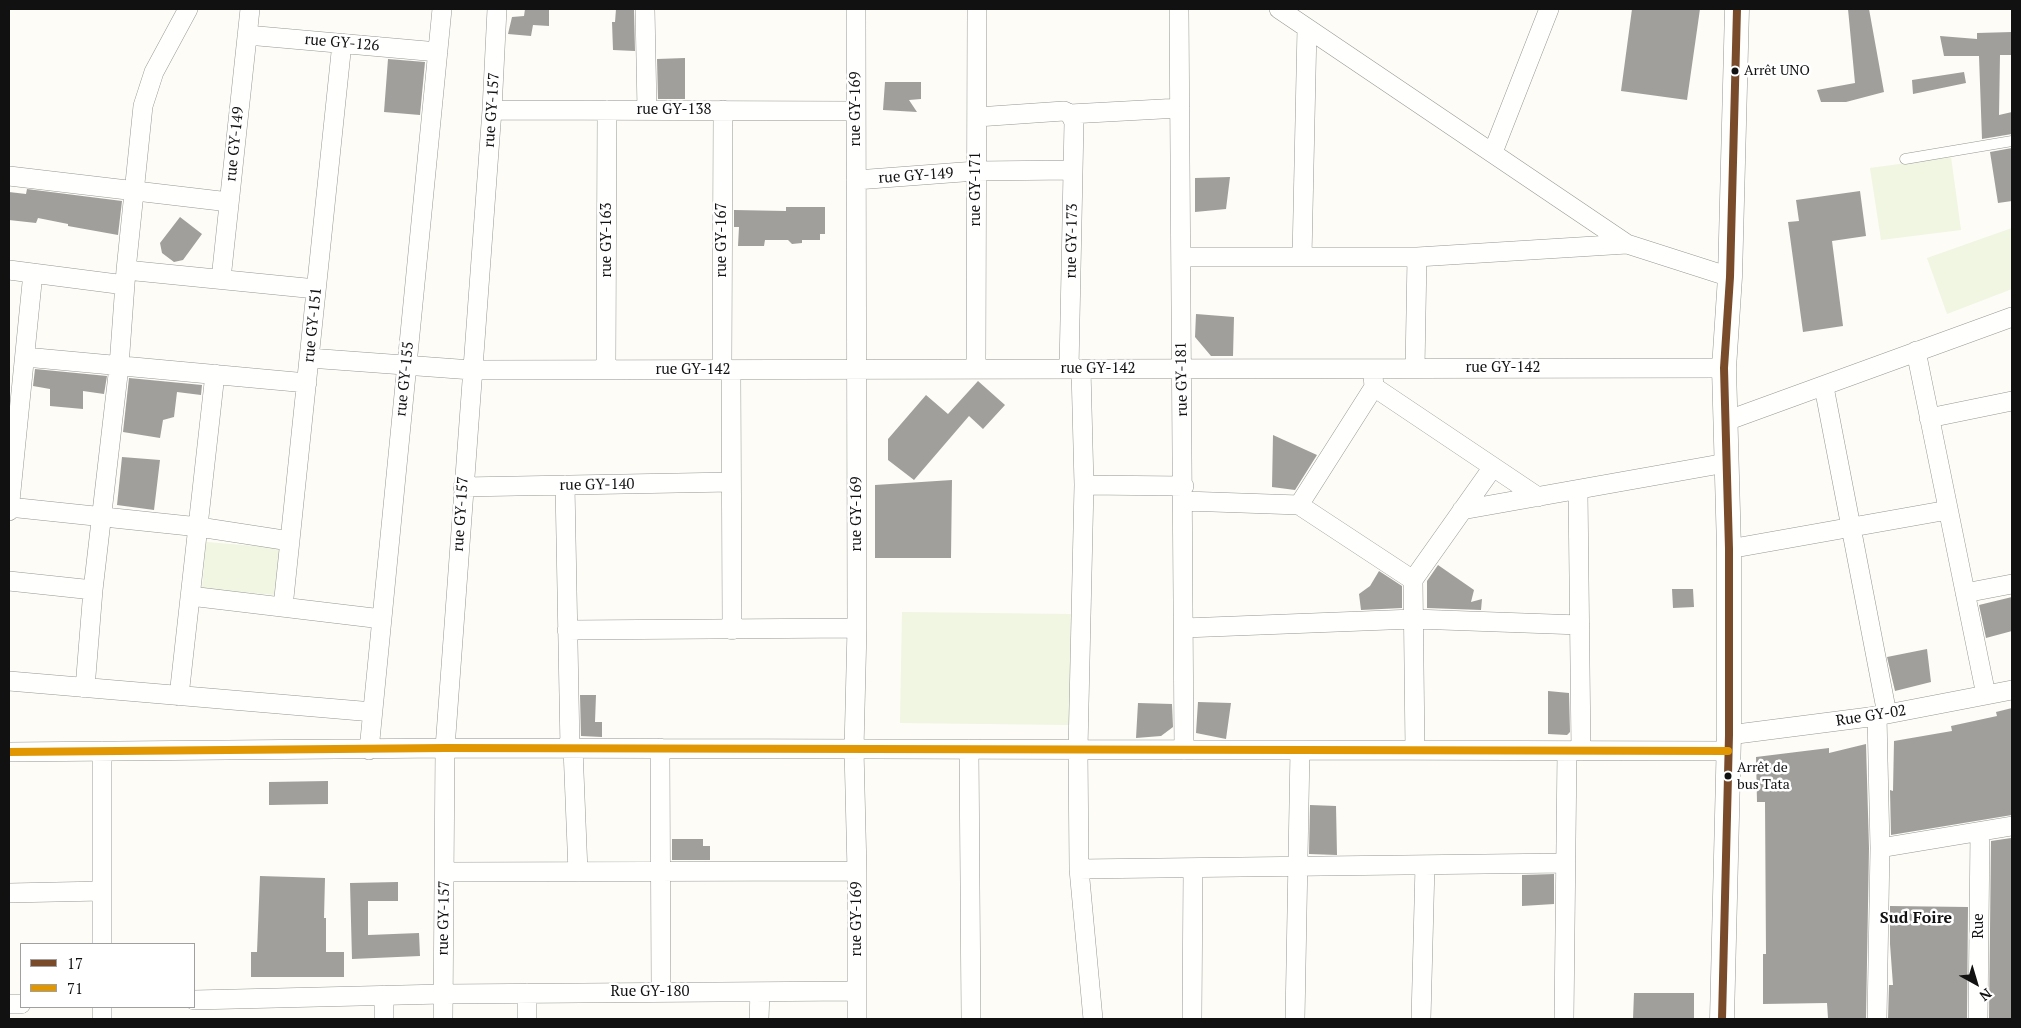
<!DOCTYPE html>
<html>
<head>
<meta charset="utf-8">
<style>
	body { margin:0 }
	#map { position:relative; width:2021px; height:1028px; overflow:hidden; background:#fdfcf7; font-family:"PT Serif",serif }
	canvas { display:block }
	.frame { position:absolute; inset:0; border:10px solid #111; pointer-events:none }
	.legend { position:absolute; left:20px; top:943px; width:175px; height:65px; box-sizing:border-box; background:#fff; border:1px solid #a0a0a0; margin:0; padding:6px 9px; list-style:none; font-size:15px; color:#111 }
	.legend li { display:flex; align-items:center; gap:10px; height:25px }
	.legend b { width:25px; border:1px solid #a0a0a0 }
	.north { position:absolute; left:1951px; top:958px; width:50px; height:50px; -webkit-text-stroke:4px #fff; paint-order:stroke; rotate:141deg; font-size:14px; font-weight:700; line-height:20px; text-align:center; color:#111 }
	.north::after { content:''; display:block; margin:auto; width:18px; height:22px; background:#111; clip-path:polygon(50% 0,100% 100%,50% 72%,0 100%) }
</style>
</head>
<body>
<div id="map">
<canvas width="2021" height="1028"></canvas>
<div class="frame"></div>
<ul class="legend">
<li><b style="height:6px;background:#7a4b2a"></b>17</li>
<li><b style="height:6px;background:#e09702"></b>71</li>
</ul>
<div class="north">N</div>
</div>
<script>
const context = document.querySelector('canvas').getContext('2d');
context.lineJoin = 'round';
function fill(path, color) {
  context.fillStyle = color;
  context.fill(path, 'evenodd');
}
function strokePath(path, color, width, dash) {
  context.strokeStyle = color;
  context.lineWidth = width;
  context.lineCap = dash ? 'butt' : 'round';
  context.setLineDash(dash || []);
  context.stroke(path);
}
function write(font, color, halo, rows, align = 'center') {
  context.font = font + ' "PT Serif",serif';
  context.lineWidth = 5;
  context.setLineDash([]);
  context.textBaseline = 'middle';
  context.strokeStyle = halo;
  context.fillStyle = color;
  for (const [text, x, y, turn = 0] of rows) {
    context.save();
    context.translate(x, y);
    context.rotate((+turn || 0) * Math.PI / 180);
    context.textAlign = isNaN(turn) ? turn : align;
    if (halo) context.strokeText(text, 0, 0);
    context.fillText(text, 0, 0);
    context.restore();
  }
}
const pitch = new Path2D(`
	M1951 157 1961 230 1881 240 1870 168Z
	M2012 228V289L1947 314 1927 258Z
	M206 542 280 548 276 595 202 589Z
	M902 612 1071 614 1069 725 900 723Z`);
const building = new Path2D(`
	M525 9H549V26L533 25 531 36 508 34 512 17 524 16Z
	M616 9H634L635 51 613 50 612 22H615Z
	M1632 9H1700L1687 100 1621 91Z
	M1848 9H1869L1884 92 1846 102H1821L1817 90 1855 83Z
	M2012 32V55H2000L1999 115 2012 112V134L1982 139 1979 56H1944L1940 36 1977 39V33Z
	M685 58V99H658L657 59Z
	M388 59 425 62 420 115 384 112Z
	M1964 72 1966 83 1913 94 1912 80Z
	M885 82H921V99L909 100 917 112 883 110Z
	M2012 148V201L1998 203 1990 152Z
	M1230 177 1226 209 1195 212V178Z
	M27 189 122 201 118 235 68 226V224L38 218 36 223 9 220V192L26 194Z
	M1860 191 1866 236 1832 241 1843 326 1803 332 1788 222 1799 221 1796 200Z
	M786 207H825V234H820V240H802V243L792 244 788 240H765L764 246H738L739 227H734V210L786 211Z
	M180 217 202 234 183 260 174 262 162 253 160 243Z
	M1196 314 1234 317 1233 356H1211L1195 337Z
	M35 369 107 376 104 394 83 391V409L50 406V389L33 386Z
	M129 378 202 385 201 395 177 392 174 417 163 420 160 438 123 432Z
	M978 381 1005 405 983 429 969 416 914 480 888 460V439L926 395 948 414Z
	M1273 435 1317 455 1295 490 1272 487Z
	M122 457 160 460 154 510 117 505Z
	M952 480 951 558H875V485Z
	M1438 565 1474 590 1471 602 1482 599 1481 610 1427 608V581Z
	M1379 571 1402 586V608L1361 610 1359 594 1370 586Z
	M1672 589H1693L1694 607 1673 608Z
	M2012 597V631L1986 638 1979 605Z
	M1927 649 1931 682 1895 691 1887 657Z
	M1548 691 1569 693 1570 732 1567 735 1548 734Z
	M580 695H596L595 722H602V737L581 736Z
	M1198 702 1231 703 1226 739 1196 733Z
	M1138 703 1172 704 1173 727 1161 736 1136 738Z
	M2012 708V815L1891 835 1890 790 1893 791 1894 741 1952 731 1951 726 1997 716 1996 712Z
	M1866 744 1869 848 1866 1019 1828 1018 1827 1003 1763 1004V954H1766L1765 802H1757L1756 757 1829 748V753Z
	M328 781V804L269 805V782Z
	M1310 805 1336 806 1337 855 1309 854Z
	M2011 838 2012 1019H1989L1991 841Z
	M672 839H703V846H710V860H672Z
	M1554 874V904L1522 906V875Z
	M260 876 325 878 324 918H326V952H344V977H251V952H257Z
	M398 882V901H368V935L419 933 420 956 352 959 350 883Z
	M1890 906 1968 907 1967 1019H1888L1889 985H1893L1890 944Z
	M1634 993H1694V1019H1633Z`);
const service = new Path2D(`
	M1905 159 2012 141`);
const minor = new Path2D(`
	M645 9 647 110
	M856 9 857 628 854 749 857 871V1019
	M1179 9 1184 750
	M1279 9 1627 244 1730 277
	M247 35 438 52
	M492 110 856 111
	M977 117 1064 111 1070 114 1180 108
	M1493 152 1549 9
	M9 176 229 202
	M856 180 976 171 1073 170
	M1181 257H1417L1627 244
	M1302 257 1307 28
	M9 270 125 285
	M126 270 316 289
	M221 279 250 9
	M1916 351 1986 695
	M25 357 307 383
	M309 358 472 370 1724 368
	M1415 368 1417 257
	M976 369 977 9
	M1069 369 1074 122 1070 114
	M1081 369 1084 485 1078 749 1079 869 1093 1019
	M606 370 607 110
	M722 370 723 110
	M731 370 732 630
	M1374 387 1538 497
	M1824 387 1887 714
	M1929 418 2012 401
	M1726 421 2012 317
	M565 485 570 748
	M1084 485 1184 486
	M463 487 731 482
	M1578 491 1581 751
	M1184 501 1299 505 1413 580
	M1299 505 1374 387 1373 375
	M9 507 199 527 290 541
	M1462 510 1726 463
	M9 511 33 273
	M1729 549 1948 510
	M9 581 93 590
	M1965 593 2012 584
	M190 596 382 619
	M283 607 342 43
	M1184 628 1414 619 1580 625
	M567 630 857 628
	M9 681 373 712
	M85 688 93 590 119 366 126 270 143 106 154 72 188 9
	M179 696 215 374
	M1729 735 1877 716 2012 690
	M573 748 578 872
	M660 748 661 992
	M969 749 971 1019
	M369 750 442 9
	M1415 750 1413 580 1493 467
	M102 751V944
	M9 752 445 748 1728 751
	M1880 848 2012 826
	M1079 869 1566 863
	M444 872 857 871
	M9 893 102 891
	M527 993V1019
	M194 1000 443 994 857 991
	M9 1004H21
	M102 1007V1019
	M384 1019V995
	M443 1019 445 748 492 110 497 9
	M759 1019 760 992
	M1192 1019 1193 868
	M1295 1019 1300 750
	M1421 1019 1425 865
	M1564 1019 1567 751
	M1877 1019 1880 848 1877 716
	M1978 1019 1980 832`);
const tertiary = new Path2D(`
	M1722 1019 1729 735V549L1724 368 1730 277 1737 9`);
const bus1 = new Path2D(`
	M1722 1019 1729 735V549L1724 368 1730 277 1737 9`);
const bus2 = new Path2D(`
	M9 752 445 748 1728 751`);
const markers = [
	[1735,71,4.5,"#111"],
	[1728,776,4.5,"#111"]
];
const busNames = [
	["Arrêt UNO",1744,71],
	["Arrêt de",1737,768],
	["bus Tata",1737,785]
];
const streetNames = [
	["rue GY-126",342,43,5],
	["rue GY-169",856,109,-90],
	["rue GY-157",492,110,-86],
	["rue GY-138",674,110],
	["rue GY-149",235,144,-84],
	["rue GY-149",916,176,-4],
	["rue GY-171",976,189,-90],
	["rue GY-163",607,240,-90],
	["rue GY-167",722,240,-90],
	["rue GY-173",1072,241,-89],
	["rue GY-151",313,325,-84],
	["rue GY-142",1503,368],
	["rue GY-142",1098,369],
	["rue GY-142",693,370],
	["rue GY-155",405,379,-84],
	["rue GY-181",1182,379,-91],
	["rue GY-140",597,485,-1],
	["rue GY-157",461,514,-86],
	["rue GY-169",857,514,-90],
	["Rue GY-02",1871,716,-9],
	["rue GY-157",444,918,-89],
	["rue GY-169",857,919,-90],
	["Rue",1979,926,-90],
	["Rue GY-180",650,992]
];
const neighbourhoodNames = [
	["Sud Foire",1916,918]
];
fill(pitch, '#f0f6e1');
fill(building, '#a19f9c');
strokePath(service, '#979795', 11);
strokePath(minor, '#979795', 20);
strokePath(tertiary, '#979795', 25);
strokePath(service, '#fffffe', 10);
strokePath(minor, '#fffffe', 19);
strokePath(tertiary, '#fffffe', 24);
strokePath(bus1, '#7a4b2a', 8);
strokePath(bus2, '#e09702', 8);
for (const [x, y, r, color] of markers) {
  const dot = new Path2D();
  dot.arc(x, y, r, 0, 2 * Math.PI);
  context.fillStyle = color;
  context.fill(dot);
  strokePath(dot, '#fff', 2);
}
write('14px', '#111', '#fff', busNames, 'left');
write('15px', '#111', '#fff', streetNames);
write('bold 16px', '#111', '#fff', neighbourhoodNames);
</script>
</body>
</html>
